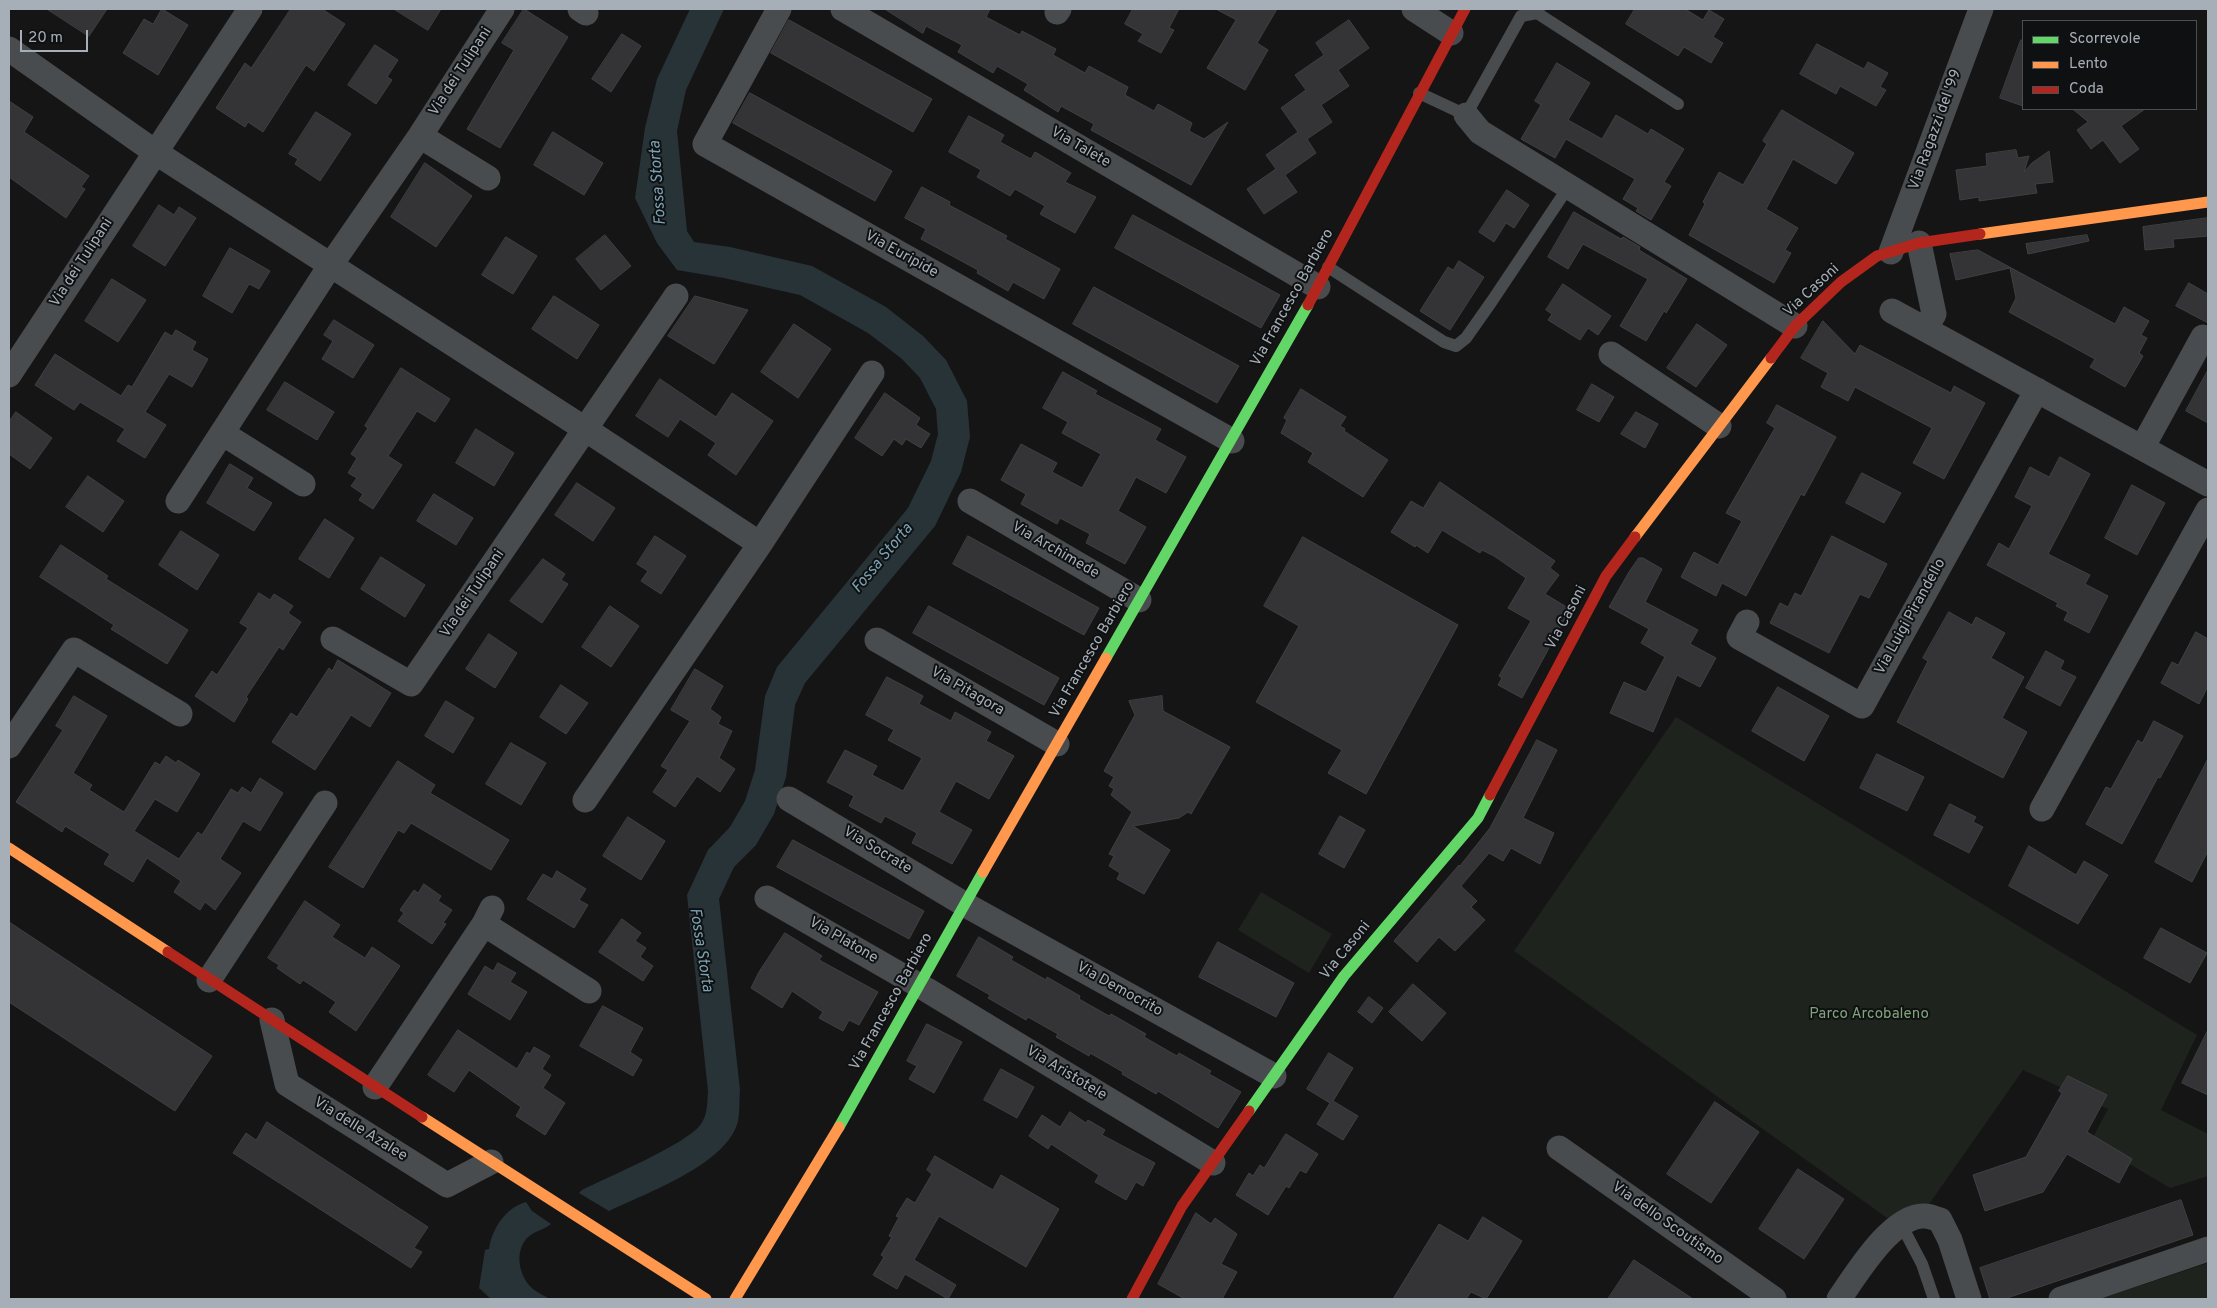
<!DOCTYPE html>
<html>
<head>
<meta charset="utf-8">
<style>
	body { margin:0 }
	#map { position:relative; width:2217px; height:1308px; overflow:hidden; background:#151515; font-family:Overpass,sans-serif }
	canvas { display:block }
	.frame { position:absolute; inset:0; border:10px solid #a6aeb7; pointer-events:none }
	.legend { position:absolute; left:2022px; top:20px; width:175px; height:90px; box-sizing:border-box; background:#0f1011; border:1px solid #4b4f53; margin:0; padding:6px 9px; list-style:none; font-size:15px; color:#a6aeb7 }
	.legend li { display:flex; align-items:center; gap:10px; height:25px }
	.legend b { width:25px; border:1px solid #4b4f53 }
	.scale { position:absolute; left:20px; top:30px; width:68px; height:22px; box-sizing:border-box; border:2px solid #a6aeb7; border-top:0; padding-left:6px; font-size:15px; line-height:18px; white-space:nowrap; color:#a6aeb7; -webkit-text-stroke:4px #0f1011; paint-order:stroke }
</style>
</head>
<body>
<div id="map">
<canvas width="2217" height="1308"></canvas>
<div class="frame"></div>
<ul class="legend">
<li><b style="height:6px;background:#63d668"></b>Scorrevole</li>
<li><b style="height:6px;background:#ff974d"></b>Lento</li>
<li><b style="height:6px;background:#b3261e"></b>Coda</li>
</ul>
<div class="scale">20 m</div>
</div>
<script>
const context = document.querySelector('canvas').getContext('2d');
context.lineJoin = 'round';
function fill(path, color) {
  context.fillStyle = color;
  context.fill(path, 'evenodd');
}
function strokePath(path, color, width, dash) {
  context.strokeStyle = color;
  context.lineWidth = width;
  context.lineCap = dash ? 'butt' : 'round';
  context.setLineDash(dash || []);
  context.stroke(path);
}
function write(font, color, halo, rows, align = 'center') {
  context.font = font + ' Overpass,sans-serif';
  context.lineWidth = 4;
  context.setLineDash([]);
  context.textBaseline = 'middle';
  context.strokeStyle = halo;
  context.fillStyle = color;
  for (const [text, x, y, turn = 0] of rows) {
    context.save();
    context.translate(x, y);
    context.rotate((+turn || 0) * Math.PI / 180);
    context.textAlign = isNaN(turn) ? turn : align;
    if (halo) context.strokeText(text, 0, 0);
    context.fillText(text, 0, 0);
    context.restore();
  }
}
const green = new Path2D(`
	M1676 717 2197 1035 2161 1110 2208 1134V1176L2170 1188 2091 1141 2108 1109 2023 1070 1927 1207 1890 1220 1514 951Z
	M1261 892 1332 934 1309 973 1238 930Z
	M2208 1263V1299H2100Z`);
const water = new Path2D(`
	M690 9H724L686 90 677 131 687 231 694 242 730 247 812 266 886 307 923 336 946 360 967 401 970 437 961 472 935 526 805 683 795 705 786 777 774 814 756 845 734 867 719 899 740 1090C739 1100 740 1111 738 1121 728 1164 646 1193 609 1211L579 1193 582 1190C606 1178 689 1143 701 1124 708 1114 707 1103 708 1091L687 895 708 850 730 827 745 801 755 770 765 696 777 667 908 508 931 461 938 434 936 409 920 378 902 359 868 333 800 295 724 278 677 270 657 243 635 198 645 128 657 79Z
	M526 1202 532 1211 551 1224C544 1230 534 1231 527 1238 514 1252 519 1277 533 1289 538 1293 545 1296 550 1299H491L479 1288 485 1250 489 1249C492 1229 505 1208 526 1202Z`);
const building = new Path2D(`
	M47 9H107L89 36Z
	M162 9 188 25 158 75 123 53 144 19 153 24Z
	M291 9H322L345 24 314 71 306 65 263 132 248 122 245 127 216 108 245 63 251 68Z
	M394 9H441L428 30Z
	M524 9 568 37 500 148 467 129 514 50 502 43Z
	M885 9H990L986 17 1020 35 1022 31 1056 49 1053 55 1085 73 1089 66 1128 87 1125 95 1154 111 1158 104 1192 123 1189 131 1204 139 1228 122 1191 185 1091 130 1094 124 1061 106 1058 112 1024 90 1028 84 997 66 993 73 958 52 962 45 926 26 923 33Z
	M1133 9H1179L1169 28 1174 30 1161 53 1138 41 1143 34 1125 24Z
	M1216 9H1277L1257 43 1268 50 1245 90 1207 68 1236 20Z
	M1635 9H1685L1703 20 1709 10 1724 19 1713 37 1723 43 1711 63 1684 47 1678 56 1626 24Z
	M789 20 932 99 913 132 771 53Z
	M1349 20 1369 48 1338 70 1349 86 1321 105 1332 122 1307 139 1316 153 1285 175 1297 192 1264 214 1247 189 1276 169 1266 155 1298 132 1281 108 1306 90 1295 75 1324 55 1316 43Z
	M622 34 641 46 611 92 592 79Z
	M2021 40 2023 41V106L2000 98Z
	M1817 44 1864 69 1868 62 1888 73 1880 87 1886 90 1876 106 1840 86 1836 94 1800 74Z
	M375 45 398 60 387 77 392 80 376 104 348 85Z
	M1557 63 1590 83 1568 120 1602 139 1616 115 1648 134 1651 129 1684 149 1664 182 1671 186 1651 220 1636 211 1638 208 1623 199 1635 179 1566 139 1555 158 1521 139 1541 105 1535 101Z
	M750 93 892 171 875 201 733 123Z
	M9 101 33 117 24 132 89 176 81 187 85 189 66 218 9 177Z
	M2073 109H2145L2121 126 2139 149 2120 163 2103 140 2091 149 2077 130 2088 122Z
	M1782 110 1854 153 1836 184 1793 159 1766 209 1798 228 1785 250 1791 253 1774 283 1689 235 1705 204 1703 202 1719 172 1743 185 1767 144 1763 141Z
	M316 112 351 134 320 181 295 164 298 159 289 154Z
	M969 116 1004 135 1000 142 1031 159 1035 152 1071 173 1065 182 1096 197 1075 233 1040 214 1045 206 1015 189 1010 196 977 177 981 170 949 152Z
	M553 132 603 163 584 195 534 165Z
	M2016 150 2018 158 2029 156 2024 172 2032 163 2049 151 2053 182 2035 184 2037 193 1979 201V197L1960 200 1956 170 1987 166 1986 154Z
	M425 163 472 196 436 247 391 217Z
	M922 187 950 202 949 205 1007 236 1005 239 1060 269 1044 299 1013 282 1008 291 977 273 978 270 921 239 926 229 905 218Z
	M1507 190 1529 205 1514 228 1506 223 1494 242 1479 232Z
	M159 205 174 215 179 207 196 218 165 266 133 246Z
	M1574 212 1621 239 1623 237 1640 247 1639 250 1687 279 1666 313 1664 311 1646 341 1620 326 1648 279 1583 244 1568 269 1548 257Z
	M1133 215 1280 295 1261 328 1115 248Z
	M2208 218V236L2173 239 2174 247 2145 250 2143 227Z
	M605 235 631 266 601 290 576 259Z
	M2087 235 2089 241 2028 254 2026 244Z
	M506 237 537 256 513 294 482 275Z
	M230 248 270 271 259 289 249 284 232 313 203 296Z
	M1978 250 2115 324 2124 307 2149 321 2141 335 2147 338 2139 353 2143 356 2125 387 2090 367 2095 359 2009 312 2016 298 2010 268 1956 280 1950 254Z
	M1459 261 1484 277 1450 330 1420 311 1448 267 1453 270Z
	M112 279 146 300 118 342 85 321Z
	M2189 283 2208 294V323L2176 306Z
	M1563 284 1611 316 1598 335 1588 328 1580 340 1548 320 1552 314 1546 310Z
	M1094 287 1239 366 1217 403 1073 324Z
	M554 296 599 325 577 359 532 329Z
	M695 296 748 310 714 364 668 336Z
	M334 320 374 345 353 378 322 359 333 341 324 335Z
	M1823 321 1855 354 1860 345 1951 393 1954 386 1985 403 1944 479 1913 463 1932 428 1855 387 1848 401 1821 387 1828 373 1801 358Z
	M794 324 831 349 798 398 761 372Z
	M1697 324 1727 345 1696 387 1667 368Z
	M176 330 196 342 192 350 208 359 192 387 169 374 145 412 166 425 145 458 117 441 125 429 80 402 74 410 35 385 55 354 121 396 128 385 132 387 165 332 172 336Z
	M401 368 450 399 435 422 417 411 388 456 402 465 373 509 359 500 363 494 351 486 357 478 348 473 357 458 351 454 368 428 365 426Z
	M2208 370V423L2186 411Z
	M1063 372 1097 391 1095 394 1161 429 1155 440 1186 457 1166 493 1136 477 1118 511 1146 527 1125 564 1086 543 1090 534 1060 518 1057 524 1021 504 1026 494 1001 480 1021 444 1057 463 1052 472 1082 488 1101 454 1062 433 1068 422 1043 408Z
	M660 379 716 417 732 393 773 421 736 475 708 455 716 443 680 419 668 437 636 416Z
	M285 382 334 412 317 440 267 410Z
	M1592 384 1614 397 1599 422 1577 410Z
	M1301 389 1346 417 1340 426 1345 429 1344 431 1388 460 1363 497 1308 462 1313 453 1281 433 1287 420 1284 418Z
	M885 393 920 418 916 425 930 434 921 448 906 439 902 445 894 439 882 456 855 438Z
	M1777 405 1836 437 1804 496 1801 494 1746 596 1722 583 1716 596 1681 577 1694 552 1718 565 1742 521 1726 513 1775 428 1767 423Z
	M16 412 52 438 30 469 9 454V422Z
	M1636 412 1658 424 1645 448 1621 434Z
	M476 429 514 453 494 486 456 463Z
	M2060 457 2090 474 2048 554 2090 575 2085 584 2108 596 2089 633 2064 620 2068 612 2056 606 2058 603 1987 565 1999 543 2009 549 2032 506 2015 497 2030 467 2049 477Z
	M230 464 253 478 247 488 272 503 254 531 207 503Z
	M1862 473 1901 493 1884 523 1846 503Z
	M88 476 124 501 103 532 66 507Z
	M1440 482 1555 561 1550 568 1559 575 1545 594 1570 609 1522 698 1498 685 1502 678 1499 676 1531 621 1508 608 1526 578 1494 556 1482 550 1480 553 1442 530 1428 553 1416 545 1415 547 1391 532 1411 501 1423 508Z
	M577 483 615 508 593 541 555 515Z
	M2132 485 2165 503 2137 555 2105 538Z
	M434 494 473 518 456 545 417 521Z
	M325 519 354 538 329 578 299 559Z
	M181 531 219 555 197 590 159 565Z
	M655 536 686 556 661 594 641 581 648 571 637 564Z
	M968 536 1099 608 1084 635 953 564Z
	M1832 536 1887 564 1869 598 1860 594 1829 653 1770 623 1780 603 1788 607 1795 593 1801 596Z
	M1303 537 1458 625 1366 794 1328 773 1342 750 1256 702 1299 626 1264 606Z
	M61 545 108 576 106 579 188 630 167 664 111 629 114 625 40 577Z
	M381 557 425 585 405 617 361 589Z
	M1639 558H1643L1662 569 1645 602 1698 630 1690 644 1716 658 1700 687 1677 675 1653 732 1610 713 1624 682 1646 692 1665 657 1641 643 1649 629 1609 607 1629 572Z
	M543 559 565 574 561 580 568 584 542 623 510 601Z
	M259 593 270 600 274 594 293 606 288 613 301 622 283 650 279 647 246 697 248 699 234 722 195 696 212 671 217 675 248 628 240 623Z
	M610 606 639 626 611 667 582 647Z
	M929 606 1059 678 1044 705 913 633Z
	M1949 612 1972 625 1976 617 2005 633 1991 658 2024 677 2002 718 2027 732 2003 778 1897 722 1928 661 1923 658Z
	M2196 632 2208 639V686L2199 704 2161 683 2172 662 2178 665Z
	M489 634 517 653 495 688 466 669Z
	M2046 651 2064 661 2060 669 2076 677 2060 706 2026 688Z
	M338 660 391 693 370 727 351 715 315 770 272 742 291 713 297 717 329 668 332 671Z
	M695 669 723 686 710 709 721 717 718 724 732 731 719 758 735 769 720 792 697 776 675 807 653 792 668 770 661 766 690 721 671 710Z
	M887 677 923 696 919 704 951 721 955 712 991 732 986 741 1014 756 989 799 956 781 939 812 972 830 952 864 912 843 917 833 885 816 881 823 849 806 854 796 827 782 845 750 877 766 872 775 903 791 922 758 888 740 894 730 866 715Z
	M561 685 588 703 566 734 540 717Z
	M1778 687 1829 716 1804 761 1752 731Z
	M74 696 107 716 73 773 92 785 89 790 124 812 155 762 160 765 166 756 176 763 178 760 200 774 177 812 155 799 134 831 179 859 198 832 202 835 231 789 238 793 242 787 251 793 260 778 283 793 260 831 243 821 220 859 241 873 215 910 205 902 200 910 174 892 181 881 147 858 133 882 104 864 110 854 65 826 62 832 16 802 63 730 56 726Z
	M1162 696 1163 711 1230 747 1191 814 1188 812 1179 818 1133 826 1170 850 1144 894 1117 879 1120 873 1109 866 1114 856 1109 854 1132 812 1111 795 1114 789 1109 786 1114 777 1104 771 1135 715 1129 701Z
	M446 701 474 718 453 753 425 736Z
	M2154 721 2183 736 2160 778 2158 777 2122 844 2086 824 2106 787 2111 789 2138 740 2142 743Z
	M1537 740 1557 750 1523 818 1554 833 1540 864 1511 848 1503 861 1489 853 1461 886 1477 901 1471 907 1485 920 1455 951 1439 937 1417 962 1394 941 1459 865 1460 866 1490 828Z
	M511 743 546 763 521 805 486 784Z
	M1877 754 1924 777 1907 811 1860 788Z
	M2208 759V851L2192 882 2155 862Z
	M398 761 435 785 430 793 509 840 491 870 411 823 404 833 398 830 363 888 329 867Z
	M1950 804 1976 817 1973 822 1983 827 1969 853 1934 835Z
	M1340 816 1365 830 1344 868 1319 854Z
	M628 817 665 841 641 880 603 856Z
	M793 840 924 911 909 939 777 867Z
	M2029 846 2076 875 2084 861 2108 875 2078 924 2009 886Z
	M557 871 586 889 579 900 588 905 574 928 527 899 543 874 552 879Z
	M424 884 441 896 438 901 452 910 443 923 446 924 432 944 398 921 404 913 400 910 414 890 418 893Z
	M305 901 340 925 332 937 365 958 372 947 400 966 356 1031 329 1012 336 1002 303 980 300 984 277 968 279 965 268 958Z
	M622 919 641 933 635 941 646 948 640 957 653 966 643 981 599 952Z
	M9 922 212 1056 175 1111 9 1002Z
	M2161 928 2207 953 2190 983 2144 958Z
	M785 933 822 956 819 960 878 992 859 1025 849 1020 843 1031 819 1018 823 1012 792 991 782 1008 751 988 759 972Z
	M979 937 1013 957 1011 960 1046 980 1047 977 1080 996 1079 999 1109 1016 1111 1014 1146 1034 1144 1037 1177 1056 1179 1053 1211 1071 1209 1074 1241 1092 1218 1128 1158 1091 1156 1094 1122 1074 1123 1072 1090 1053 1089 1056 1056 1037 1058 1034 1028 1017 1026 1020 988 998 990 995 957 976Z
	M1218 942 1294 983 1276 1017 1199 977Z
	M498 963 516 973 510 982 527 992 510 1020 468 994 485 966 493 971Z
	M1413 984 1446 1013 1422 1041 1389 1012Z
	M1369 997 1383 1008 1372 1023 1358 1012Z
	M603 1006 643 1028 630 1052 642 1060 633 1076 580 1046Z
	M927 1024 962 1042 934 1093 909 1079 917 1066 907 1061Z
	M458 1030 517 1069 527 1052 530 1054 534 1047 550 1056 542 1069 551 1075 543 1088 565 1103 545 1135 516 1116 521 1107 469 1070 454 1092 428 1075Z
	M2208 1030V1095L2182 1083Z
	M1329 1053 1353 1068 1333 1101 1358 1116 1343 1140 1317 1124 1330 1103 1307 1089Z
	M1001 1069 1034 1087 1017 1118 984 1100Z
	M2068 1076 2107 1095 2087 1132 2132 1159 2119 1183 2067 1154 2043 1192 1985 1211 1973 1175 2026 1157 2062 1093 2059 1091Z
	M1715 1102 1759 1132 1711 1203 1667 1174Z
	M1070 1112 1086 1123 1088 1120 1105 1130 1102 1135 1155 1163 1143 1186 1136 1182 1126 1200 1095 1182 1099 1175 1051 1144 1048 1149 1029 1136 1042 1115 1060 1127Z
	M267 1122 428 1227 414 1248 422 1252 411 1268 233 1153 246 1133 256 1140Z
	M1286 1134 1318 1154 1306 1173 1300 1170 1289 1188 1286 1186 1268 1215 1236 1195 1249 1173 1253 1176 1260 1165 1264 1168Z
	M935 1156 993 1190 1001 1175 1059 1209 1026 1267 939 1216 914 1260 956 1285 948 1299 905 1274 897 1289 873 1275 884 1257 881 1255 892 1237 889 1236 899 1217 896 1216 907 1198 915 1203 932 1174 927 1170Z
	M1798 1169 1844 1199 1804 1259 1759 1229Z
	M2181 1200 2193 1235 2004 1299H1990L1980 1268Z
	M1196 1213 1211 1224 1215 1218 1237 1234 1221 1264 1237 1272 1222 1299H1185L1158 1284Z
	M1483 1217 1522 1241 1486 1299 1471 1292 1466 1299H1393L1439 1224 1468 1241Z
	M1634 1260 1693 1299H1608Z`);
const lane = new Path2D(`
	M1539 9 1537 13 1678 104
	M1419 93 1466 115 1521 16 1537 13
	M1328 267 1444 342 1456 346 1466 338 1492 301 1569 186
	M1901 1224 1922 1264 1934 1299`);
const street = new Path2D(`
	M580 9 586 13
	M779 9 705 144 1232 441
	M843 9 1318 287
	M1414 9 1451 33
	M1057 12 1059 9
	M9 49 155 152 585 429 760 544
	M1466 115 1480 132 1795 326
	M420 136 488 178
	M1919 243 1934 314 1925 329
	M1891 252 1981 9
	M1892 311 2208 484
	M1611 354 1719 426
	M9 375 250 9
	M222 433 303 484
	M2142 448 2203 337
	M178 501 330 266 420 136 502 9
	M970 501 1139 600
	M1747 622 1739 637 1862 706 2037 390
	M333 639 411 684 676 296
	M877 640 1057 744
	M9 746 74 650 180 714
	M789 799 964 904 1274 1076
	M585 800 760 544 872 373
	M2042 809 2208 510
	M767 898 927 990 1213 1163
	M484 924 589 991
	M209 980 325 803
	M272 1020 287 1084 447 1185 491 1162
	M375 1087 484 924 492 908
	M1559 1148 1774 1299
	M1839 1299C1856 1275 1892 1214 1925 1216 1930 1216 1936 1219 1940 1220L1950 1240 1969 1299
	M2061 1299 2208 1249`);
const fast = new Path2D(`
	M1106 658 1308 305
	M1249 1111 1344 976 1478 818 1490 795
	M839 1127 983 872`);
const slow = new Path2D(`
	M1980 234 2208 202
	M1635 537 1771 358
	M9 848 168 952
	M983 872 1106 658
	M422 1117 706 1299
	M735 1299 839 1127`);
const jam = new Path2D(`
	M1308 305 1465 9
	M1771 358 1795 326 1841 282 1877 256 1919 243 1980 234
	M1490 795 1606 576 1635 537
	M168 952 422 1117
	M1132 1299 1182 1206 1249 1111`);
const streetNames = [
	["Via dei Tulipani",461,72,-57],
	["Via Ragazzi del '99",1936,130,-70],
	["Via Talete",1080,148,30],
	["Via Euripide",901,255,29],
	["Via dei Tulipani",82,263,-57],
	["Via Casoni",1812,291,-43],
	["Via Francesco Barbiero",1293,298,-61],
	["Via Archimede",1055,551,30],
	["Via dei Tulipani",473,594,-56],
	["Via Luigi Pirandello",1911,617,-61],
	["Via Casoni",1567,618,-62],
	["Via Francesco Barbiero",1093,650,-60],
	["Via Pitagora",967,692,30],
	["Via Socrate",877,851,31],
	["Via Platone",843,941,30],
	["Via Casoni",1346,951,-51],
	["Via Democrito",1119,990,29],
	["Via Francesco Barbiero",892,1002,-61],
	["Via Aristotele",1066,1074,31],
	["Via delle Azalee",360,1130,32],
	["Via dello Scoutismo",1667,1224,35]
];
const parkNames = [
	["Parco Arcobaleno",1869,1015]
];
const waterNames = [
	["Fossa Storta",659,183,-94],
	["Fossa Storta",883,559,-50],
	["Fossa Storta",700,950,81]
];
fill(green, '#1e241d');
fill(water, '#283338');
fill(building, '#343436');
strokePath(building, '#3e4041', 1);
strokePath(lane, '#494c4e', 12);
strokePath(street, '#494c4e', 25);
strokePath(fast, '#63d668', 11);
strokePath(slow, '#ff974d', 11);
strokePath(jam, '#b3261e', 11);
write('15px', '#a6aeb7', '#0f1011', streetNames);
write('15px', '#81a37c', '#0f1011', parkNames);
write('italic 16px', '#7ba3b4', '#0f1011', waterNames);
</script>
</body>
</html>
